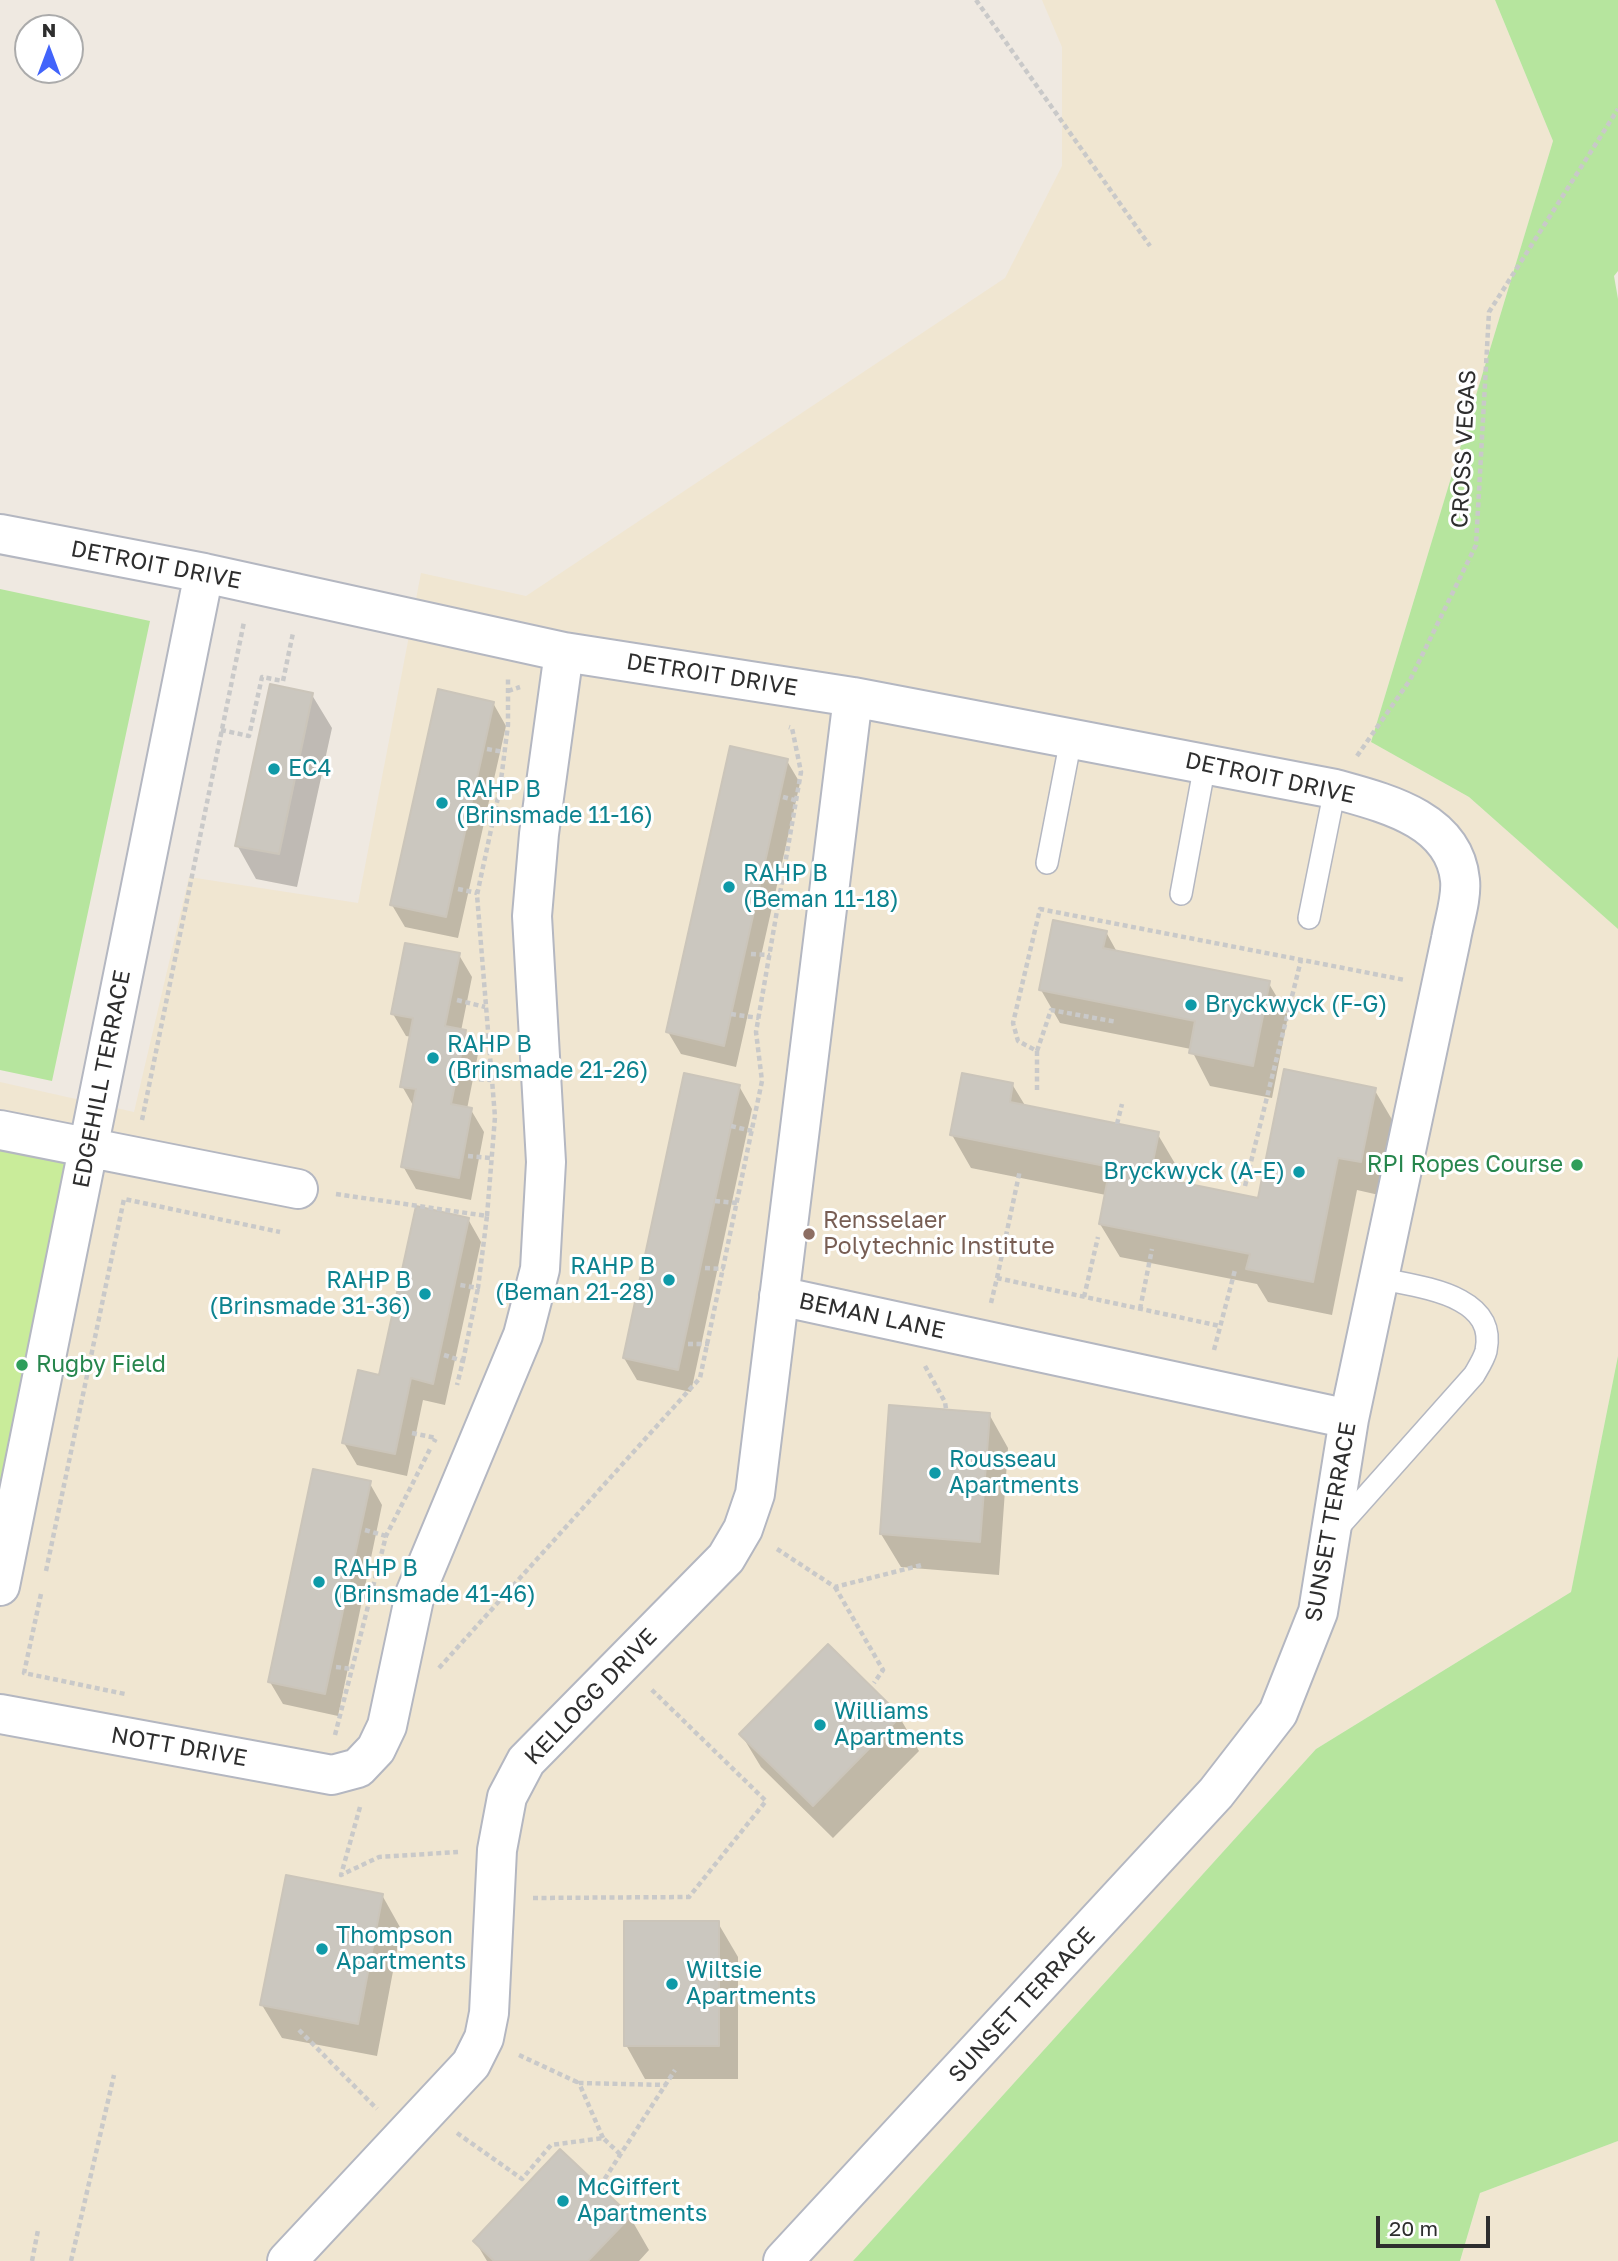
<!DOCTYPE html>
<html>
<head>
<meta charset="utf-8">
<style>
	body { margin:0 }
	#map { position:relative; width:1618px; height:2261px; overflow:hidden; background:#efe9e1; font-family:"Golos Text",sans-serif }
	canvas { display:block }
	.north { position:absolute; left:14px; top:14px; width:70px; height:70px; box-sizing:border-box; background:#fff; border:2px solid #ababab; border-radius:50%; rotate:0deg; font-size:19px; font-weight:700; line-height:28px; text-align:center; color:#2e2e2e }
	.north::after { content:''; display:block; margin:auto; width:24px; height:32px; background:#4264fb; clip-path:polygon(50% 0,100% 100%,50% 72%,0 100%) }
	.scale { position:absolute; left:1376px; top:2216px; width:114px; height:32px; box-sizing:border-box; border:4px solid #2e2e2e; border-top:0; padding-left:9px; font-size:21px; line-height:24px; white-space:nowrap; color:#2e2e2e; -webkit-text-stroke:5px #fff; paint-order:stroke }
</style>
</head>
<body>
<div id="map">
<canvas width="1618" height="2261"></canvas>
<div class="north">N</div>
<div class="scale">20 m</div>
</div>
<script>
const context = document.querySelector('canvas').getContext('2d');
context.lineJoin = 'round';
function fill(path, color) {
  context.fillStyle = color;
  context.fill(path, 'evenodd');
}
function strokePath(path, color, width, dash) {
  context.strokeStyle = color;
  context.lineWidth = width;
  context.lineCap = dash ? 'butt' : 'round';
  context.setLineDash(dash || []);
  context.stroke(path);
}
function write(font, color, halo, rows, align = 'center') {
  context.font = font + ' "Golos Text",sans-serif';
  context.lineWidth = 6;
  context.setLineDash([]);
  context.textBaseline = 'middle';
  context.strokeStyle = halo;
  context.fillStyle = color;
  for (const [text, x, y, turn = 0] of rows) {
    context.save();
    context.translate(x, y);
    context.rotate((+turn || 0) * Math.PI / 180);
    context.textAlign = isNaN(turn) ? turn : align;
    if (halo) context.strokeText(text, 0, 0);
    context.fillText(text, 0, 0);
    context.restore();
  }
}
const education = new Path2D(`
	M1042 0H1495L1553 141 1371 742 1469 797 1618 929V1356L1571 1592 1316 1749 853 2261H0V1082L134 1112 189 877 358 903 421 573 526 596 1005 278 1062 166V47Z
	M1618 2141V2261H1460L1480 2193Z`);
const green = new Path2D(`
	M1495 0H1618V271L1614 276 1618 299V929L1469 797 1371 742 1553 141Z
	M0 589 150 621 52 1081 0 1070Z
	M1618 1356V2141L1480 2193 1460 2261H853L1316 1749 1571 1592Z`);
const pitch = new Path2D(`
	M0 1130 88 1148 0 1583Z`);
const shadow = new Path2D(`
	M312 695 332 728 297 887 256 879 237 845Z
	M493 703 506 726 458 938 405 927 392 905Z
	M787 761 800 783 736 1067 681 1054 668 1032Z
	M1106 932 1117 952 1268 982 1288 1016 1272 1098 1210 1086 1191 1049 1060 1023 1041 990Z
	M459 955 472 977 461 1031H465L478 1054 467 1109 471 1110 484 1132 471 1200 416 1189 403 1166 414 1107 402 1086 412 1037 406 1036 393 1014Z
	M1012 1084 1026 1107 1157 1133 1177 1167 1174 1183 1259 1200 1374 1089 1394 1123 1379 1195 1357 1190 1332 1315 1268 1302 1257 1284 1120 1257 1100 1224 1106 1195 971 1168 952 1135Z
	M739 1086 752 1109 691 1392 637 1380 624 1358Z
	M468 1219 481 1242 445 1405 423 1400 407 1476 357 1465 344 1443Z
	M989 1414 1008 1448 999 1575 901 1567 881 1534Z
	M369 1482 382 1505 338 1716 283 1704 270 1682Z
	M828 1646 900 1718 919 1751 833 1838 761 1767 741 1734Z
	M382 1895 401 1929 377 2056 282 2038 262 2005Z
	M718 1923 738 1957V2079H645L626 2045Z
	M630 2217 649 2250 639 2261H487L475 2241Z`);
const building = new Path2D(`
	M270 684 313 693 279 854 235 846Z
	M438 689 494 702 446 917 390 905Z
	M730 746 788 759 724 1046 666 1032Z
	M1053 920 1107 931 1103 948 1270 981 1253 1066 1189 1053 1195 1021 1039 990Z
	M405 943 460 953 445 1026 466 1030 451 1104 472 1108 459 1178 401 1167 416 1089 400 1087 413 1018 391 1014Z
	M1284 1069 1376 1088 1361 1162 1338 1158 1313 1282 1246 1269 1250 1254 1099 1224 1110 1167 950 1135 962 1073 1013 1083 1010 1102 1159 1132 1150 1176 1258 1198Z
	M684 1073 740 1085 678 1370 623 1358Z
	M416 1206 469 1218 433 1384 411 1378 395 1454 342 1443 358 1370 379 1375Z
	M889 1405 990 1413 980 1542 880 1534Z
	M313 1469 371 1481 325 1694 268 1682Z
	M828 1644 901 1716 813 1806 739 1734Z
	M286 1875 383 1894 358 2024 260 2005Z
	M624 1921H719V2046H624Z
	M560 2149 631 2216 588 2261H494L473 2241Z`);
const path = new Path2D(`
	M976 0 1150 246
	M508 691 520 687
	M221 730 249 736 262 677 283 681 293 633
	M487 749 504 752
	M1357 756 1410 680 1476 545 1489 312 1618 109
	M783 797 798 801
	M474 820 493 822
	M767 870 785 873
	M458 889 477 893
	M751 954 770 955
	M457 1000 485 1007
	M731 1014 759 1018
	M1037 1051 1051 1010 1117 1022
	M462 1078 491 1080
	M1037 1090V1051L1018 1041 1013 1023 1040 909 1405 980
	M142 1120 244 622
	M1117 1124 1122 1104
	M731 1126 752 1131
	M468 1156 491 1158
	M1245 1186 1301 960
	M336 1194 487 1216 478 1288 460 1285
	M715 1201 737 1203
	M487 1216 495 1117 477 895 500 788 508 725V678
	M705 1268 724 1269
	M997 1278 1020 1170
	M1084 1297 1098 1237
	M991 1303 997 1278 1220 1326
	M1140 1309 1152 1249
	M688 1344H709
	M1214 1350 1235 1270
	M444 1355 463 1361 457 1385
	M463 1361 478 1288
	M925 1366 945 1402 946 1409
	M412 1433 436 1438 434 1442
	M365 1530 386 1536
	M777 1549 835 1587 922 1565
	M46 1571 124 1199 280 1232
	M835 1587 883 1670 874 1683
	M41 1594 24 1673 125 1694
	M352 1595 371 1598
	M336 1667 352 1669
	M439 1668 700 1378 762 1081 756 1032 801 772 792 728 789 727
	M335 1735 386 1536 430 1449
	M360 1807 341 1875 379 1857 458 1852
	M533 1898 689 1897 766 1801 651 1689
	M299 2030 377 2109
	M519 2055 579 2083
	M457 2133 522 2179 551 2145 603 2138 621 2155
	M603 2138 579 2083 667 2085
	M600 2186 675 2070
	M32 2261 38 2230
	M71 2261 114 2075`);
const lane = new Path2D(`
	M1047 863 1071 739
	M1181 894 1205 764
	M1309 918 1335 789
	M1336 1530 1474 1375C1478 1368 1484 1359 1486 1351 1498 1293 1416 1287 1378 1278`);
const street = new Path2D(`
	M0 534 204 573 564 652 853 697 1335 789C1385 803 1454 819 1460 880 1462 898 1454 921 1451 939L1349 1419 1318 1612 1278 1713 1216 1793 783 2261
	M0 1130 298 1189
	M779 1296 1349 1419
	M0 1586 204 573
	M0 1714 332 1775 358 1768 376 1749 387 1726 415 1594 523 1335 540 1269 546 1162 532 916 539 834 564 652
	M287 2261 471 2064 484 2038 489 2013 497 1850 507 1797 526 1761 726 1558 743 1529 755 1494 853 697`);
const markers = [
	[274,769,7,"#0f9aa8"],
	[442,803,7,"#0f9aa8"],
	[729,887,7,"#0f9aa8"],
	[1191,1005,7,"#0f9aa8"],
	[433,1058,7,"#0f9aa8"],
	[1577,1165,7,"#2e9e5b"],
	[1299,1172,7,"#0f9aa8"],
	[809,1234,7,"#8d6e63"],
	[669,1280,7,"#0f9aa8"],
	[425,1294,7,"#0f9aa8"],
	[22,1365,7,"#2e9e5b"],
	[935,1473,7,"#0f9aa8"],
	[319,1582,7,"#0f9aa8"],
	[820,1725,7,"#0f9aa8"],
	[322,1949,7,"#0f9aa8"],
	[672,1984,7,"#0f9aa8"],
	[563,2201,7,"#0f9aa8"]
];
const streetNames = [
	["CROSS VEGAS",1464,449,-87],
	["DETROIT DRIVE",156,565,11],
	["DETROIT DRIVE",712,675,9],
	["DETROIT DRIVE",1270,778,12],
	["EDGEHILL TERRACE",102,1079,-79],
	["BEMAN LANE",872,1316,12],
	["SUNSET TERRACE",1331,1522,-80],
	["KELLOGG DRIVE",591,1697,-46],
	["NOTT DRIVE",179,1747,10],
	["SUNSET TERRACE",1022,2005,-47]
];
const cultureNames = [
	["EC4",288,769],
	["RAHP B",456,790],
	["(Brinsmade 11-16)",456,816],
	["RAHP B",743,874],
	["(Beman 11-18)",743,900],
	["Bryckwyck (F-G)",1205,1005],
	["RAHP B",447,1045],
	["(Brinsmade 21-26)",447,1071],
	["Bryckwyck (A-E)",1285,1172,"right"],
	["RAHP B",655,1267,"right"],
	["(Beman 21-28)",655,1293,"right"],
	["RAHP B",411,1281,"right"],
	["(Brinsmade 31-36)",411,1307,"right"],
	["Rousseau",949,1460],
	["Apartments",949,1486],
	["RAHP B",333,1569],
	["(Brinsmade 41-46)",333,1595],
	["Williams",834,1712],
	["Apartments",834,1738],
	["Thompson",336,1936],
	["Apartments",336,1962],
	["Wiltsie",686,1971],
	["Apartments",686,1997],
	["McGiffert",577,2188],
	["Apartments",577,2214]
];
const leisureNames = [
	["RPI Ropes Course",1563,1165],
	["Rugby Field",36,1365,"left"]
];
const educationNames = [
	["Rensselaer",823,1221],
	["Polytechnic Institute",823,1247]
];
fill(education, '#f0e6d1');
fill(green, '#b6e59e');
fill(pitch, '#c9ec9a');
fill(shadow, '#0003');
fill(building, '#cbc7bf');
strokePath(building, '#cbc5ba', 2);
strokePath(lane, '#b4b7c1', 24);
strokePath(street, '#b4b7c1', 42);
strokePath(path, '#c9c9c9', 4.5, [5, 3.5]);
strokePath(lane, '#fff', 21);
strokePath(street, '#fff', 38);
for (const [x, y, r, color] of markers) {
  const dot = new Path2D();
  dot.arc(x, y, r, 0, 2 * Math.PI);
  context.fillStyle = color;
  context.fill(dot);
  strokePath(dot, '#fff', 2.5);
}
write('23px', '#2e2e2e', '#fff', streetNames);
write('23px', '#0d838f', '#fff', cultureNames, 'left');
write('23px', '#27864d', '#fff', leisureNames, 'right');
write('23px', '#785e54', '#fff', educationNames, 'left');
</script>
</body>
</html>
